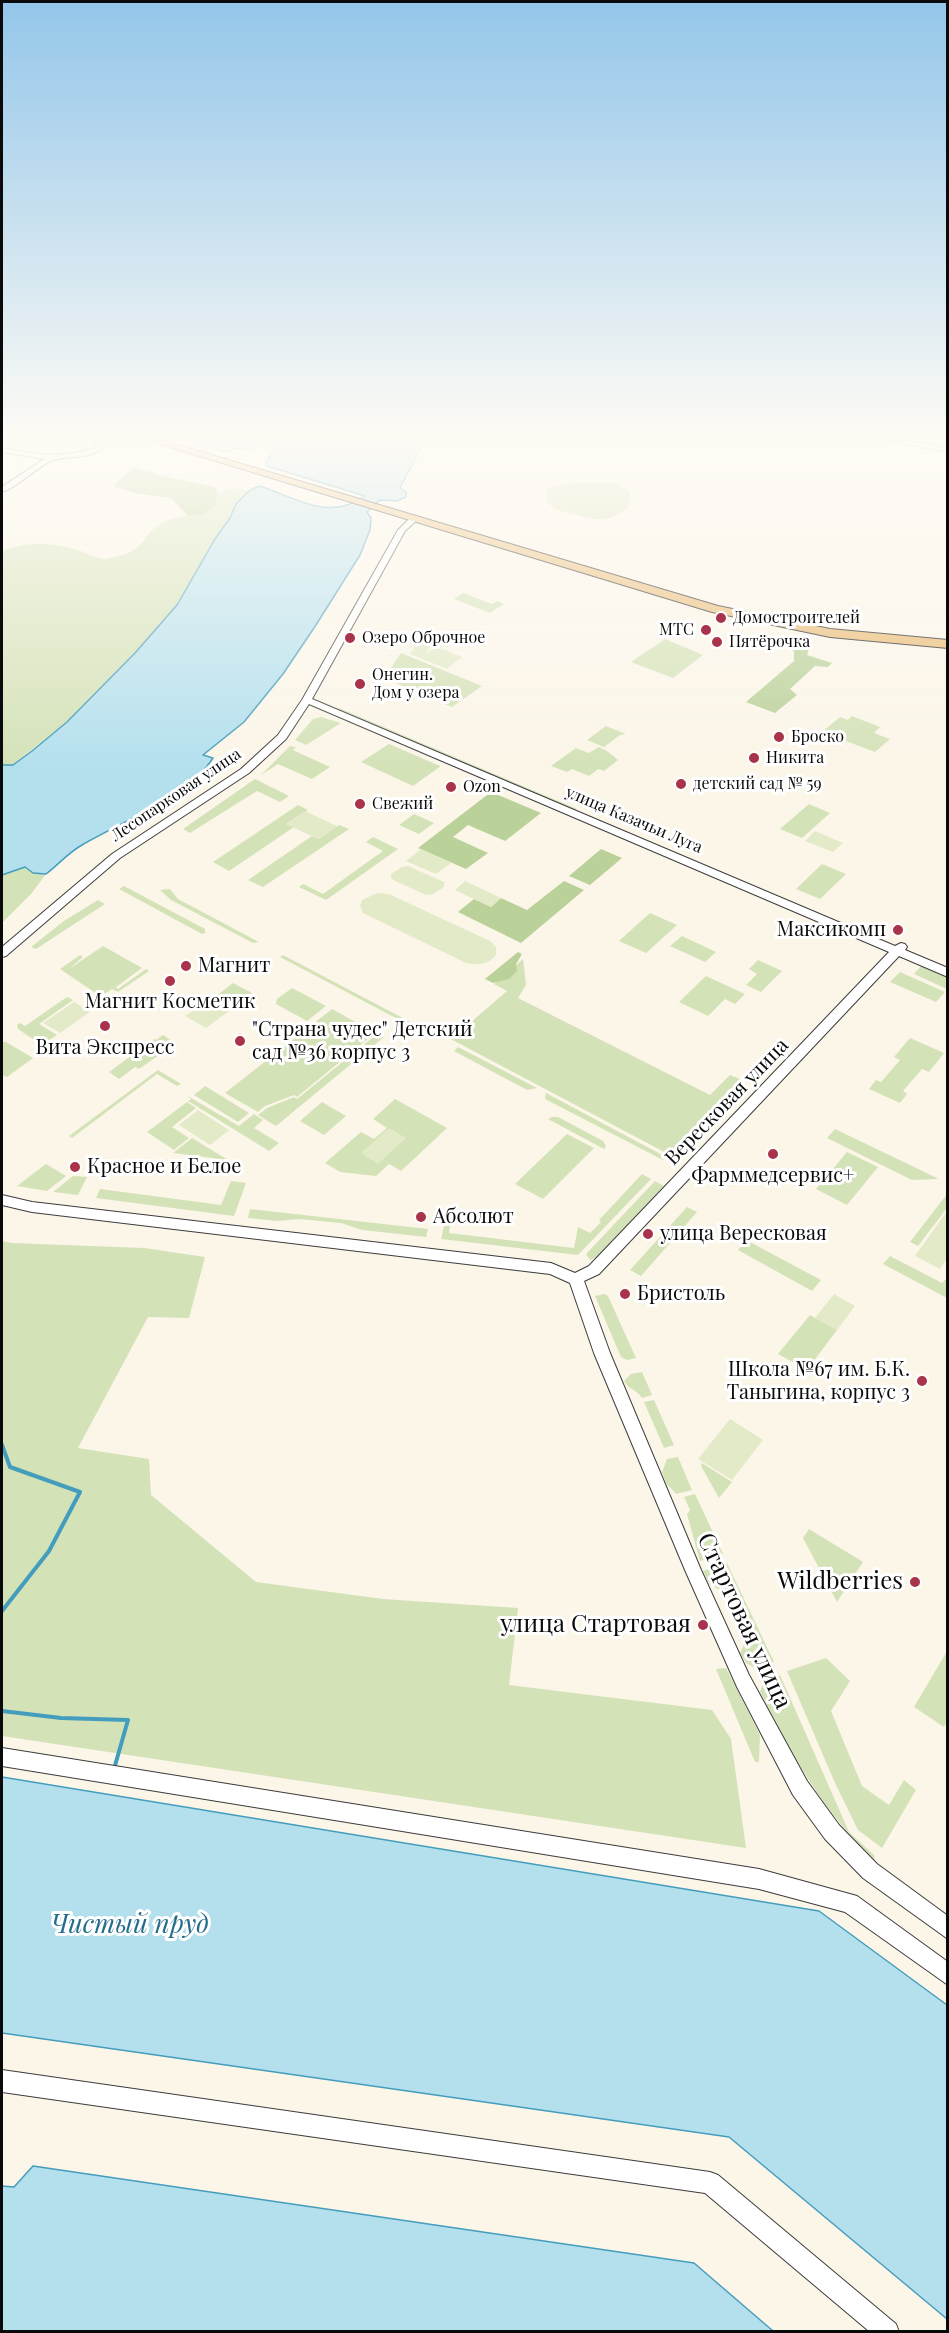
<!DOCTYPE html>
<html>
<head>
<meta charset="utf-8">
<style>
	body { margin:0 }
	#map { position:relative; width:949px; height:2333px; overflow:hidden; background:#fcf6e9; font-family:"Playfair Display",serif }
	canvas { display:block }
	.frame { position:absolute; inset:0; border:3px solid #0a0a0a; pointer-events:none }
</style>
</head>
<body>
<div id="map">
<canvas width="949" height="2333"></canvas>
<div class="frame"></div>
</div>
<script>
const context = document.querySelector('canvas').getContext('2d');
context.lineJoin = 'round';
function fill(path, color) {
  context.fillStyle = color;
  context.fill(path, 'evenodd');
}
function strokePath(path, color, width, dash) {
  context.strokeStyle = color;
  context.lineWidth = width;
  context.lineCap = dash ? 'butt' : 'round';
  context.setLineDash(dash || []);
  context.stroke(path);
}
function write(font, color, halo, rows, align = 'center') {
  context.font = font + ' "Playfair Display",serif';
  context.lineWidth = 6;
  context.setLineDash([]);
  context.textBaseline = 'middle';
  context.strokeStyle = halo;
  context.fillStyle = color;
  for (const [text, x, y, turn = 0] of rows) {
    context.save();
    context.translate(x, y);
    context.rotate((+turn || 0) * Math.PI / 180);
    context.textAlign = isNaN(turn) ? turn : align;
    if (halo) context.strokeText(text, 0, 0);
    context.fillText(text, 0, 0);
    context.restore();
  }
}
const green = new Path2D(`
	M579 482 615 483 628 490 631 494 628 508C619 514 613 519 602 519 594 520 585 517 578 515 563 512 539 508 548 488Z
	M234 488 249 491 236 504 230 518 215 539 177 605 135 653 67 722 12 765H2V551C27 541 51 542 78 550 86 553 96 558 104 559 108 559 113 557 118 556 146 550 142 533 164 522 182 514 198 517 216 505L218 493Z
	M463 593 492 604 497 601 504 604 490 613 454 599Z
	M665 639 703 655 673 678 631 662Z
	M401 653 482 686 452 707 384 678Z
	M339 708 577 809 575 810 337 709Z
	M852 716 880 727 874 733 890 739 875 752 822 732 840 717 848 720Z
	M321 717 341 723 306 745 295 740 313 719Z
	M606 726 626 734 620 735 604 747 587 740Z
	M389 744 440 766H441L413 786 361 762Z
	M290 746 296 747 293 750 297 752 330 767 312 779 278 764 261 775Z
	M599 747 607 751 618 760 604 771 598 769 589 776 572 769 567 772 551 766 576 748 589 753Z
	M255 779 289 796 280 802 257 791 190 833 183 829Z
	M809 804 830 813 802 838 780 829Z
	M298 805 308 810 287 823 294 827 229 871 213 862Z
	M414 814 434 823 419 834 399 825Z
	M339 825 349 829 263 887 248 880 312 836 318 839Z
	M373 837 398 849 326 900 299 887 303 884 323 894 383 851 366 842Z
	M822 864 846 874 820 899 796 889Z
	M25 867 33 873 46 874 31 894 2 923V875Z
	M124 886 205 929V933L202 934 119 889Z
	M170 889 178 899 259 942 253 943 171 900 160 890Z
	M98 900 105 904 36 949 31 947 64 921Z
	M650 913 677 925 646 953 619 941Z
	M682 936 716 952 705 962 670 946Z
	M103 946 142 968 116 987 118 989 146 969 149 971 118 992 112 989 100 997 106 1001 100 1005 94 1001 100 996 60 969 80 955 83 957 69 969Z
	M283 955 433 1034 430 1036 280 957Z
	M523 959 526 985 518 998 710 1095 730 1075 740 1079 668 1154 445 1036 450 1032 456 1035 507 991 494 984Z
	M758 960 782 971 761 992 746 985 757 974 749 969Z
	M922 965 947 976V989L914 974Z
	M900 972 945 992 936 1002 890 982Z
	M706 976 745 994 735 1004 725 999 708 1016 679 1002Z
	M233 983 252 993 234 1006 216 996Z
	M292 988 326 1006 307 1021 276 1004 277 999Z
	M67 997 73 1000 39 1024 57 1035C39 1048 34 1039 18 1029L17 1025 20 1023 25 1026Z
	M332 1009 375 1033 297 1097 294 1095 265 1106 258 1112 225 1093Z
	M377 1034 384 1037 276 1126 258 1115 267 1108 294 1097 297 1099Z
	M163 1035 172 1041 167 1045 175 1050 167 1056 162 1053 139 1069 135 1067 119 1079 109 1072 154 1039 156 1040Z
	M910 1038 944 1053 929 1072 922 1069 903 1091 907 1094 900 1103 869 1089 876 1080 881 1082 900 1060 894 1057Z
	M2 1042H6L33 1058 7 1077 2 1075Z
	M458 1047 537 1088 527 1090 454 1051Z
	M158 1070 181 1084 177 1086 157 1074 72 1138 69 1136Z
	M205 1086 249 1113 238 1122 194 1095Z
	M546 1093 666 1157 663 1160 545 1099Z
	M186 1095 239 1126 254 1114 263 1120 254 1128 279 1143 269 1151 188 1101 191 1099Z
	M395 1099 447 1128 401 1171 389 1164 376 1176 340 1172 325 1163 361 1132 374 1139 387 1128 373 1119Z
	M187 1102 196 1108 172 1127 189 1138 174 1150 147 1132Z
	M322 1102 346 1116 324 1135 300 1121Z
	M552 1117H558L603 1141 606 1146 604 1149 548 1119Z
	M835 1129 937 1178V1179L912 1180 827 1138Z
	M567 1134 594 1148 543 1199 515 1184Z
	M192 1138 228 1160 173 1153Z
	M847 1152 878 1167 847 1205 816 1189Z
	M46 1164 66 1176 47 1191 17 1186Z
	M642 1174 651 1179 578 1255 441 1239 446 1219H451L449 1233 574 1248 578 1227 590 1233 601 1222 599 1220Z
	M73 1176 87 1177 78 1195 53 1192Z
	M231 1181 246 1183 234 1216 96 1198 100 1189 221 1205Z
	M655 1181 664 1186 597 1257 590 1260 586 1254Z
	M947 1194V1208L918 1246 910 1242Z
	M687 1207 697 1212 641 1276 630 1270Z
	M250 1209 428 1229 426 1237 362 1230 341 1223 299 1219 277 1221 248 1218Z
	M746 1240 821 1280 812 1291 738 1250Z
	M2 1241 11 1243 144 1248 205 1257 189 1318 148 1317 78 1448 149 1459 151 1495 256 1582 383 1599 518 1608 509 1685 712 1710 731 1739 746 1848 2 1736Z
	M890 1256 942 1283 947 1278V1298L883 1264Z
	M605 1294 608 1296 636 1358 627 1360 621 1357 595 1296Z
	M810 1315 837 1330 807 1370 778 1354Z
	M642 1372 652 1395 642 1398C637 1390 628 1389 624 1381L631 1374Z
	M654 1400 674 1445 664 1448 644 1402Z
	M678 1457 692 1490 676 1494 666 1483 662 1472 667 1459Z
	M702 1463 732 1482 719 1498 701 1466Z
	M695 1494 723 1554 700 1561 687 1514 690 1510 684 1497Z
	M809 1529 863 1562 837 1602 803 1538Z
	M727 1563 774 1662 755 1668 746 1663 740 1653 746 1640 724 1592 709 1584 703 1571Z
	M947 1651 948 1720 944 1727 914 1707Z
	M826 1658 850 1681 831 1711 862 1786 889 1805 904 1780 916 1790 882 1848 858 1830 835 1783 787 1671Z
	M726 1668 760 1735 759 1762H755L716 1669Z
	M780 1675 849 1832 874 1855 875 1861C820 1807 795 1760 760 1692L764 1681Z`);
const forest = new Path2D(`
	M134 467 159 475 215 487 218 493 216 505 203 514 188 516 171 498 134 493 113 486Z
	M777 641 809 649 807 655 832 663 828 667 815 666 790 689 797 695 775 713 746 702 794 661V651L774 643Z
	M491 792 541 813 505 841 468 825 453 837 488 853 466 869 418 848Z
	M601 849 622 858 590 885 569 876Z
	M564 881 584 890 521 943 458 912 474 899 491 907 501 898 527 910Z
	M518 952 522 954 516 964 517 971 509 979 493 983 485 979Z`);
const pitch = new Path2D(`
	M422 642 431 645 426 654 437 647 462 657 447 669 410 654 416 644Z
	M305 811 337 826 318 839 286 824Z
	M815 831 843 843 833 852 805 841Z
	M421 849 451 863 436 874 406 861Z
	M408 866 444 882V887L433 894 426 895 391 879V874L402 867Z
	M465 881 501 898 491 907 455 890Z
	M377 893 389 894 490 941 496 947V955C489 964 477 966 466 963L363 913 360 906 362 900Z
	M212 997 233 1008 206 1028 185 1016Z
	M74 1002 90 1012 60 1033 43 1023Z
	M198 1110 229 1130 210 1145 179 1125Z
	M389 1128 406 1138 378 1164 361 1153Z
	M947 1211V1258L940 1269 915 1256Z
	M834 1294 855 1306 837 1330 815 1318Z
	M730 1419 763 1440 732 1480 698 1459Z`);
const water = new Path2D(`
	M187 441H243L256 445 252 450 237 448 225 452Z
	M277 441H422C420 453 406 475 400 488L406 492V497L397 501 380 500 367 512 371 518 370 530 360 555 316 625 283 674 244 722 203 755 213 758C189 796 121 822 82 845 69 852 58 865 46 874L33 873 25 867 2 875V765H13L32 751 67 722 135 653 177 605 215 539 230 518 236 504 249 491 259 486C298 498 328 522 365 496L267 466 266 462Z
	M2 1777 819 1911 947 2005V2319L729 2137 2 2033Z
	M33 2166 694 2263 773 2331H2V2186L14 2187Z`);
const stream = new Path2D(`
	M2 1445 10 1467 80 1492 49 1551 2 1611
	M2 1711 61 1718 128 1720 114 1769`);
const minor = new Path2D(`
	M93 441H101L104 447C90 460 70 455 54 460 38 465 19 487 2 492V487L44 459 2 452V448C33 454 62 459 93 448L96 446Z
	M891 441H908L948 448V452Z
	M411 517 418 519 405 531 312 699 895 946 901 943 905 944 907 947 905 950 948 968V977L899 956 599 1274 584 1281 610 1353 701 1570 749 1675 807 1781 839 1825 877 1864 948 1916V1939L863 1878 825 1839 793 1795 737 1687 685 1570 594 1353 570 1283 550 1274 32 1212 2 1205V1195L32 1202 551 1263 575 1273 589 1266 889 952 309 704 286 739 249 773 120 858 6 956 2 957V947L112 854 241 769 278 735 302 700 398 530Z
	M2 1748 759 1869 857 1896 948 1962V1985L845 1912 759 1889 2 1766Z
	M2 2070 710 2172 718 2175 896 2324 899 2332H870L705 2193 2 2092Z`);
const major = new Path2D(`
	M150 441H165L718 606 830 629 948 640V648L830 637 712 612Z`);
const markers = [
	[721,618,6,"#a8334a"],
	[706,630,6,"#a8334a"],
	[350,638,6,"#a8334a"],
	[717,642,6,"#a8334a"],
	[360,684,6,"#a8334a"],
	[779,737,6,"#a8334a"],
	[754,758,6,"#a8334a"],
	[681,784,6,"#a8334a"],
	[451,787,6,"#a8334a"],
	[360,804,6,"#a8334a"],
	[898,930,6,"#a8334a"],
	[186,966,6,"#a8334a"],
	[170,981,6,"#a8334a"],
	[105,1026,6,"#a8334a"],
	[240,1041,6,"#a8334a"],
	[773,1154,6,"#a8334a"],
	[75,1167,6,"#a8334a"],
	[421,1217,6,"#a8334a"],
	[648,1234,6,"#a8334a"],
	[625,1294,6,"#a8334a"],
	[922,1381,6,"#a8334a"],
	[915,1582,6,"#a8334a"],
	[703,1625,6,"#a8334a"]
];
const farPoinames = [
	["Домостроителей",733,618],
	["МТС",694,630,"right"],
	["Озеро Оброчное",362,638],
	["Пятёрочка",729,642],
	["Онегин.",372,675],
	["Дом у озера",372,693],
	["Броско",791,737],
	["Никита",766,758],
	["детский сад № 59",693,784],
	["Ozon",463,787],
	["Свежий",372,804]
];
const farStreetnames = [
	["Лесопарковая улица",176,795,-34],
	["улица Казачьи Луга",634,820,23]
];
const poiNames = [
	["Максикомп",886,930,"right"],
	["Магнит",198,966],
	["Магнит Косметик",170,1002,"center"],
	["\"Страна чудес\" Детский",252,1030],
	["сад №36 корпус 3",252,1053],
	["Вита Экспресс",105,1048,"center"],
	["Красное и Белое",87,1167],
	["Фарммедсервис+",773,1176,"center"],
	["Абсолют",433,1217],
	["улица Вересковая",660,1234],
	["Бристоль",637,1294],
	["Школа №67 им. Б.К.",910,1370,"right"],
	["Таныгина, корпус 3",910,1393,"right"]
];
const streetNames = [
	["Вересковая улица",727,1102,-46]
];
const nearPoinames = [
	["Wildberries",903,1582],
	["улица Стартовая",691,1625]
];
const nearStreetnames = [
	["Стартовая улица",744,1621,65]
];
const nearWaternames = [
	["Чистый пруд",130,1925]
];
fill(green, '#d4e2b8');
fill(forest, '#bad199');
fill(pitch, '#e3eac8');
fill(water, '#b4e0ee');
strokePath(water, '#449dbc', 1.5);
strokePath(stream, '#449dbc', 4);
strokePath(minor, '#3d3d3d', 2);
strokePath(major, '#1b1b1b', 2);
fill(minor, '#fff');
fill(major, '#e8b86e');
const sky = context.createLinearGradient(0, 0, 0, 768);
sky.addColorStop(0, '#93c6ea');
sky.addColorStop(0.57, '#fefbf5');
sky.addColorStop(1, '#fefbf500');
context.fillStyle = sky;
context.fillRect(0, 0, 949, 768);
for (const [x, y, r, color] of markers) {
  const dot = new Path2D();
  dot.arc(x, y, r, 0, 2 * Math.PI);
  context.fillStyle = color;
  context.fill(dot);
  strokePath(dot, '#fff', 2);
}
write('16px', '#0a0a0a', '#fff', farPoinames, 'left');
write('16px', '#0a0a0a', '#fff', farStreetnames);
write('20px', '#0a0a0a', '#fff', poiNames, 'left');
write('20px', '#0a0a0a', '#fff', streetNames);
write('24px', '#0a0a0a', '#fff', nearPoinames, 'right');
write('24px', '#0a0a0a', '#fff', nearStreetnames);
write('italic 26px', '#236d8b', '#fff', nearWaternames);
</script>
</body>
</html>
